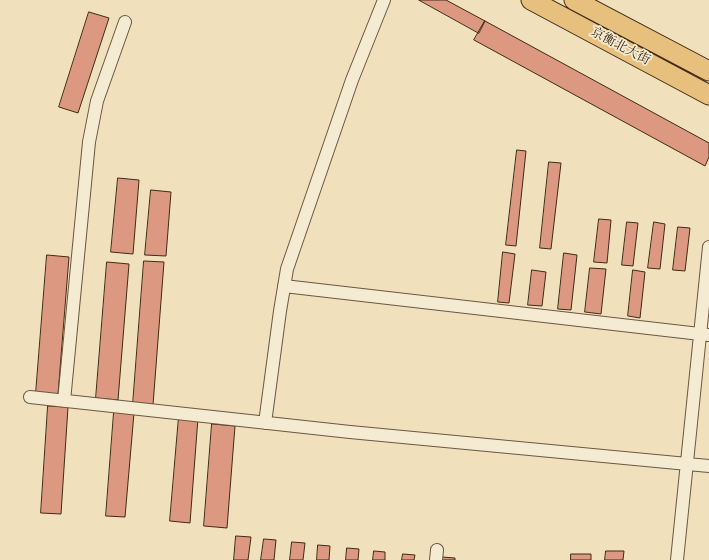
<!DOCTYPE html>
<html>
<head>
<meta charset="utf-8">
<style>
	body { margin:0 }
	canvas { display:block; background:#f0e0bc }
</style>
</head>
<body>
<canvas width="709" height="560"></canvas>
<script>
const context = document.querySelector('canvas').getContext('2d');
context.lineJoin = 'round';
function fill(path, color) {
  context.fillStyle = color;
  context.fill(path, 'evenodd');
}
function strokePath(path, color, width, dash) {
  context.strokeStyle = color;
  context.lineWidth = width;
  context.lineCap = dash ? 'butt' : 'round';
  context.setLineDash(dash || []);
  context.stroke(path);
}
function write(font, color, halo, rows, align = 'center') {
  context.font = font + ' "IM FELL Double Pica","Noto Serif SC",serif';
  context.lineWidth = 3.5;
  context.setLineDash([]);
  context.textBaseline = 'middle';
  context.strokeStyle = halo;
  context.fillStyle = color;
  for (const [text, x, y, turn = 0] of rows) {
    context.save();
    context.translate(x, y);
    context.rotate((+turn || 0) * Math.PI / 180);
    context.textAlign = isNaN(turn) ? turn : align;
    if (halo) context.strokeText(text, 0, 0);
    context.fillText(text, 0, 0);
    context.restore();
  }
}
const building = new Path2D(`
	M419 0H446L485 21 479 33Z
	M89 12 109 18 78 113 59 107Z
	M485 21 709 143V157L705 166 474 40Z
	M517 150 526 151 516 246 506 245Z
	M549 162 561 163 551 249 540 248Z
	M118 178 139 180 133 254 111 252Z
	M151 190 171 192 166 256 145 255Z
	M599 219 611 220 607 263 594 262Z
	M627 222 638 223 633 266 622 265Z
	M654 222 665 224 660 269 648 268Z
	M678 227 690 228 685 271 673 270Z
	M503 252 515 254 509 303 498 302Z
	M564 253 577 255 571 310 558 309Z
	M47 255 69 257 58 394 36 393Z
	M144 261 164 262 153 405 133 404Z
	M107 262 129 264 118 400 96 398Z
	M590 268 606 269 601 314 585 312Z
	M532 270 546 272 542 306 528 305Z
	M633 270 645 272 640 318 628 316Z
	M48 406 68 407 61 514 41 513Z
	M114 412 134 413 125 517 106 516Z
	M179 416 198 418 190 523 170 521Z
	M212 424 235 426 227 528 204 526Z
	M236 536 251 537 248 560H234Z
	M264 539 276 540 274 560H261Z
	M292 542 305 543 303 560H290Z
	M318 545 330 546 329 560H317Z
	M347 548 359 549 358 560H346Z
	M374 551 385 552V560H373Z
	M606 551H624L623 560H605Z
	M403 554 415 555 414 560H402Z
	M571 554H591V560H571Z
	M442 557 455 558V560H442Z`);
const street = new Path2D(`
	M284 286 709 335
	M30 397 350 432 709 466
	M64 401 89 142 97 101 125 22
	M265 423 280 311 287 269 352 80 384 0
	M436 560 437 550
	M677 560 709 247`);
const primary = new Path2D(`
	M531 0 709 95
	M574 0 709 71`);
const streetNames = [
	["京衡北大街",620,47,28]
];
fill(building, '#dc9881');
strokePath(building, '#3f2b17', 1);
strokePath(street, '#6b5840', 14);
strokePath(primary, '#3f2b17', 21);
strokePath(street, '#f5ebd3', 12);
strokePath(primary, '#e8c07e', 19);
write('13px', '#3f2b17', '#f5ebd3', streetNames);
</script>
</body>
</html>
